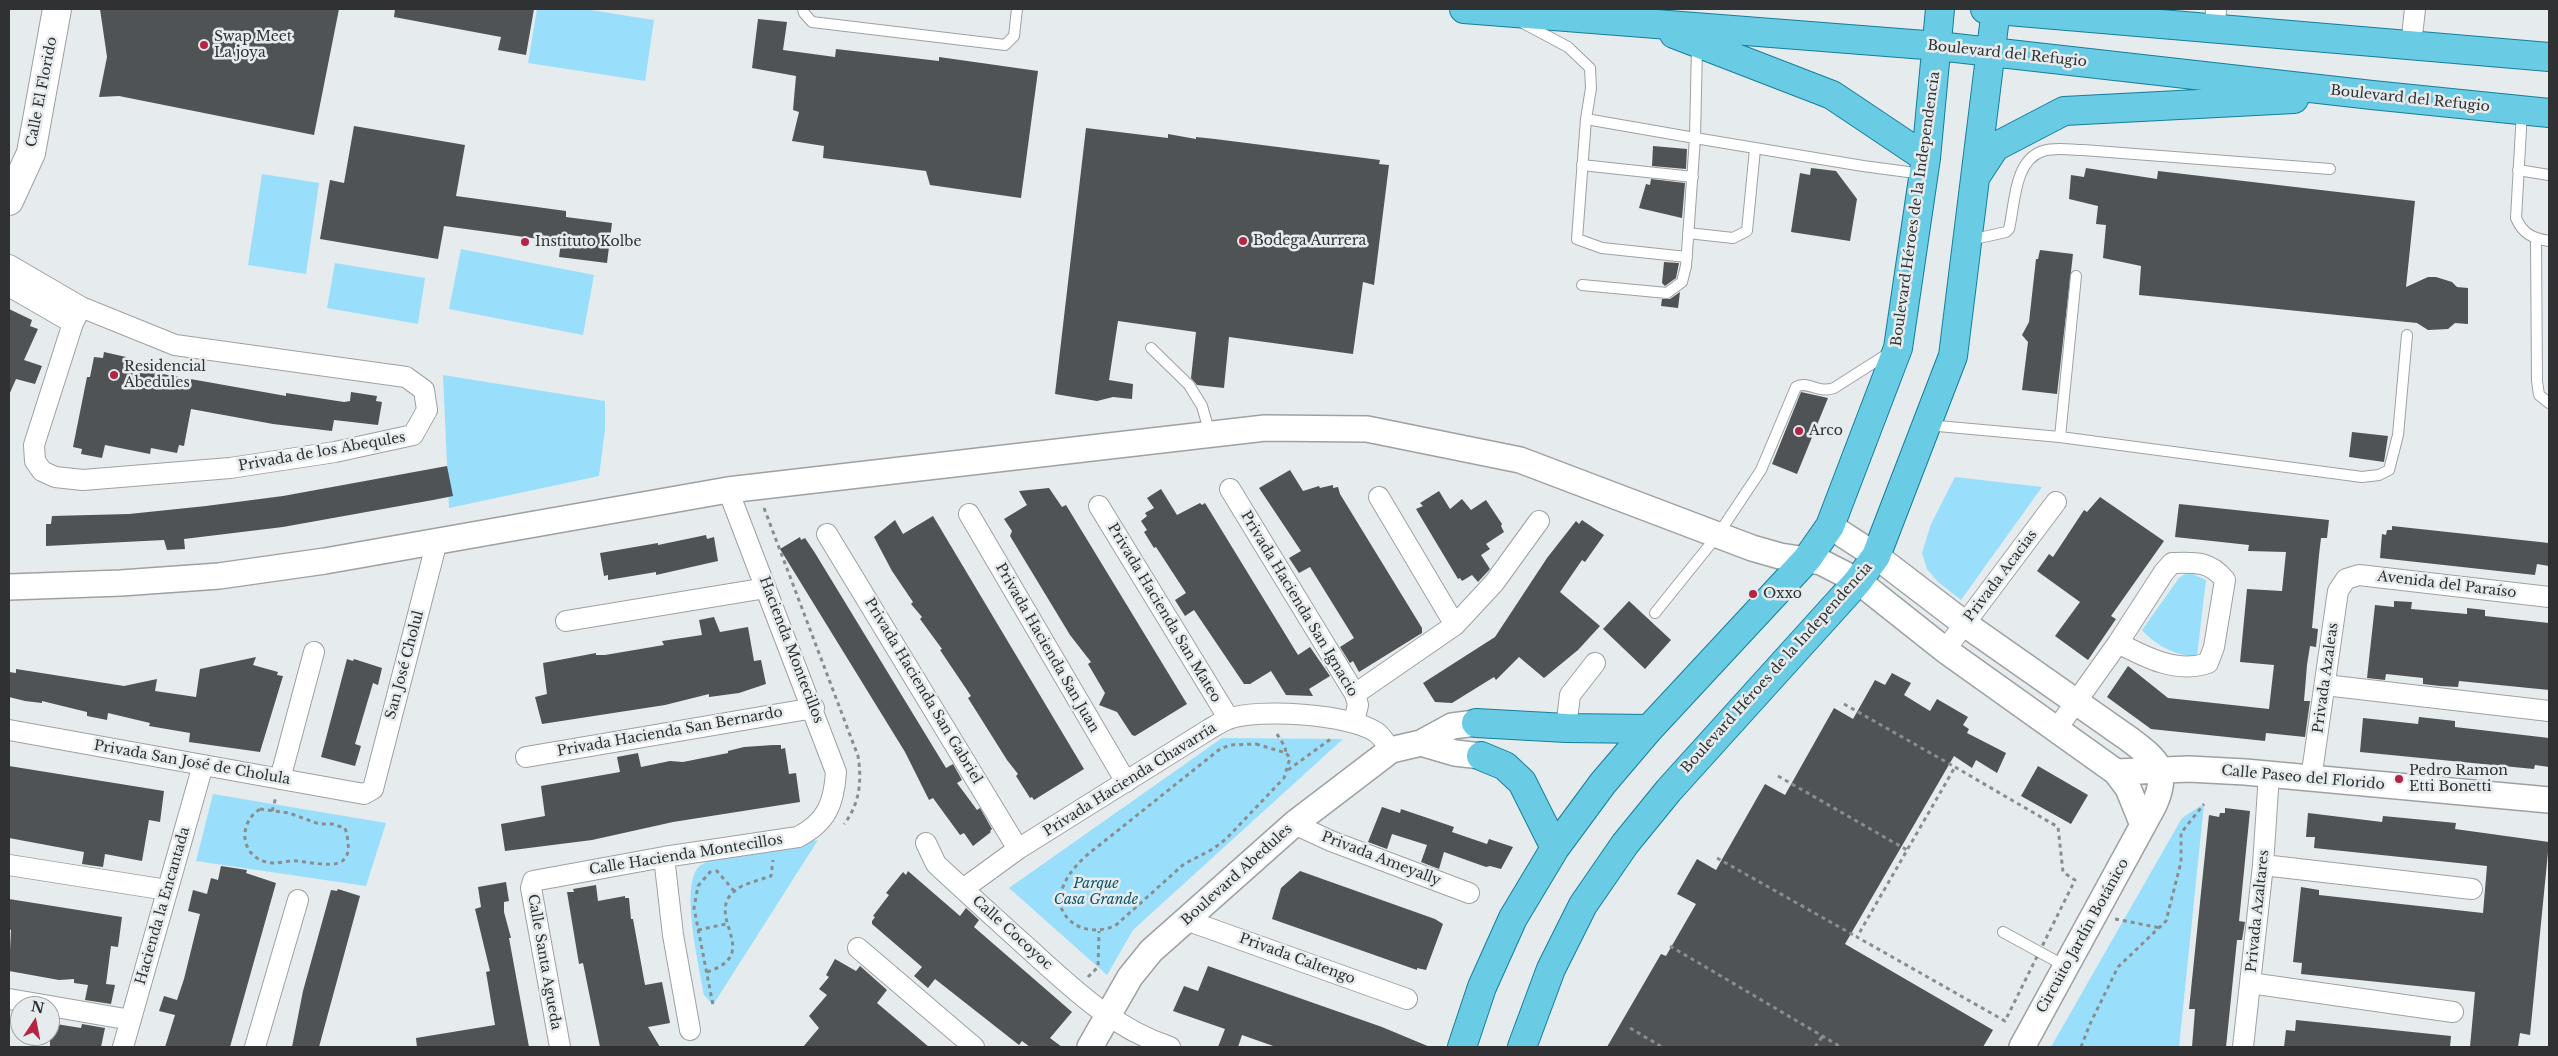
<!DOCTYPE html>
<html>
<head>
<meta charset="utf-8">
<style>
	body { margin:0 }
	#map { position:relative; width:2558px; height:1056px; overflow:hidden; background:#e6ebed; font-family:"Libre Baskerville",serif }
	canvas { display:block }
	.frame { position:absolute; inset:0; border:10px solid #2f3132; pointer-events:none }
	.north { position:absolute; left:10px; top:996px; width:50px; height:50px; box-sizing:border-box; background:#e6ebed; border:1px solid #9da1a2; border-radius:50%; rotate:11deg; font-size:14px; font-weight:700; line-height:20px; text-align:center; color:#2f3132 }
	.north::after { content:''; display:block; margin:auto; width:18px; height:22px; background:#b62445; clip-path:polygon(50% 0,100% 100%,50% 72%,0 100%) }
</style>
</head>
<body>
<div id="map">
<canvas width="2558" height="1056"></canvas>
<div class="frame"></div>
<div class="north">N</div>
</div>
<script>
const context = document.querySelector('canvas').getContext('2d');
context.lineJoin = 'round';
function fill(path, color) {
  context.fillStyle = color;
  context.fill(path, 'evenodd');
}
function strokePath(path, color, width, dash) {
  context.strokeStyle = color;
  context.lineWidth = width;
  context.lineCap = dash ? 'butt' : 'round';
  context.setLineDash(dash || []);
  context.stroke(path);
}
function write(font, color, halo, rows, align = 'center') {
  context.font = font + ' "Libre Baskerville",serif';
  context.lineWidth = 5;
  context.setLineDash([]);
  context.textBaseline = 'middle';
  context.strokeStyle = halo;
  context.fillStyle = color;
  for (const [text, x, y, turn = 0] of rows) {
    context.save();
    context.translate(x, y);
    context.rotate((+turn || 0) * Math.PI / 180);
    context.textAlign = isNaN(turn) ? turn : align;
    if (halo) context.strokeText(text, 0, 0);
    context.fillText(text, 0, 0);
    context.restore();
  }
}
const green = new Path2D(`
	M537 9H584L654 20 645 81 528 63Z
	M262 174 319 183 306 274 248 265Z
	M461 249 594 275 583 335 449 309Z
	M335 263 425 278 418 324 327 308Z
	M443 375 605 401V430L599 476 449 508Z
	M1955 477 2042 487 1961 600 1938 582 1927 569 1922 553 1931 524Z
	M2188 572 2206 580 2197 656C2176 656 2156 646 2142 630L2179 578Z
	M1222 738 1343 739 1133 930 1107 975 1009 888Z
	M213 794 386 823 366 886 196 861Z
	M2204 804 2179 1047H2051L2182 818Z
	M818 840 713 1005 704 995C700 969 678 880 701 865 722 851 790 845 818 840Z`);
const building = new Path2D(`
	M100 9H339L314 135 119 96 99 97 107 57Z
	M395 9H534L526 55 498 50 501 37 394 17Z
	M758 19 787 22 783 50 835 57 836 49 939 61V57L1038 71 1021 198 930 185 926 171 823 158 824 146 792 141 799 112 793 110 796 76 752 68Z
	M354 126 465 145 456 196 566 211V217L612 223 607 263 559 257 561 242 444 226 438 259 320 239 330 180 344 183Z
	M1086 128 1168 138V134L1196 139V137L1215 139 1380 160 1379 164 1389 165 1374 285 1363 282 1353 354 1229 337 1224 388 1197 385 1191 378 1196 332 1118 321 1109 380 1133 384 1132 399 1113 397 1097 401 1055 394Z
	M1653 146 1687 149 1686 169 1652 166Z
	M1811 168 1836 171 1857 199 1850 241 1791 232 1800 173 1810 175Z
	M2086 168 2157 179 2158 171 2415 201 2406 287 2428 277H2436L2452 282 2457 287 2468 288V324L2455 323 2448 329 2428 330 2417 323 2139 295 2141 266 2103 258 2106 225 2096 224 2098 206 2069 199 2071 175 2084 177Z
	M1651 179 1685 183 1682 218 1639 208 1646 184 1650 185Z
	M2040 250 2073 254 2057 394 2022 390 2028 342 2022 335 2029 322 2036 259H2038Z
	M1664 262 1679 263 1676 278 1665 286 1662 283Z
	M1680 292 1678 308 1661 306 1662 299H1670Z
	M9 309 32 320 30 326 38 329 24 360 42 366 35 384 16 379 9 395Z
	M104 352 126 357 123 367 286 396V393L344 402 350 401 351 392 377 396 376 401 382 402 378 425 334 420 332 431 273 424 191 409 184 446 179 445 177 453 151 448 150 454 105 445 102 458 81 454 82 449 73 447 87 377H90L94 357 103 358Z
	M1801 392 1828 398 1797 474 1772 464Z
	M2352 432 2388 436 2384 462 2349 457Z
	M447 466 453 496 433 500 283 527 184 539 185 549 167 550 164 540 46 546V524H51L52 516 129 514 206 506 283 496Z
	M1290 470 1303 491 1319 486 1320 488 1333 485V488L1338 487 1340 494 1422 628V633L1359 672 1353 661 1350 663 1340 647 1354 638 1310 567 1299 573 1289 558 1301 551 1259 488Z
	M1049 488 1062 507 1066 505 1187 704 1135 736 1132 735 1117 712 1099 705 1105 693 1088 664 1091 662 1070 635 1010 536 1012 531 1004 519 1027 505 1019 491Z
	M1161 489 1177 515 1200 503 1202 505 1205 503 1298 655 1310 647 1330 676 1309 689 1313 696 1286 695 1271 671 1250 684H1244L1194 610 1185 616 1175 600 1186 593 1156 547 1154 548 1144 532 1147 530 1141 521 1147 516 1145 513 1154 508 1147 498Z
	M1439 491 1450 509 1462 499 1471 510 1486 500 1502 524 1501 526 1504 532 1486 544 1490 549 1481 555 1490 569 1478 582 1472 575 1462 581 1460 578 1458 579 1416 509 1423 506 1420 503Z
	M2100 497 2164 541 2111 616 2116 619 2088 660 2055 636 2080 602 2037 571 2049 554 2053 557 2084 510 2087 512Z
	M2179 504 2329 520 2327 538H2321L2319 555 2312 628 2318 629 2316 647 2310 646 2307 665 2304 701H2310L2305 737 2266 733 2265 741 2151 729 2107 697 2128 666 2168 698 2269 709 2274 665 2240 662 2247 589 2282 591 2286 552 2248 551 2249 545 2175 537Z
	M933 516 1084 769 1034 800 1032 797 1030 798 1016 776 1018 774 1007 760 968 698 971 696 940 650 942 649 920 619 922 617 911 604 913 602 892 571 874 537 895 520 903 534Z
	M1582 520 1604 535 1585 562 1582 560 1560 592 1600 626 1578 650 1544 678 1519 657 1496 680 1494 677 1452 703 1435 702 1423 683 1495 637 1547 558 1576 521 1579 524Z
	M2392 526 2549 543V566L2537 564 2535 575 2380 558 2382 534 2386 535 2387 530H2392Z
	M706 535 707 539 714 537 718 561 656 575V572L608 580V575L604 576 600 553 658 543V545Z
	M800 537 801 540 805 538 815 553 946 768 953 764 962 780 957 783 977 810 980 808 992 829 990 831 991 832 973 846 964 833 960 835 933 798 929 800 905 752 780 549Z
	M1629 601 1671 640 1645 669 1603 629Z
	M2394 601 2412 602 2411 609 2467 614V608L2485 610V616L2549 623V690L2459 681 2458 687 2440 686 2423 684V678L2386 674 2385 680 2367 678 2375 605 2394 607Z
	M714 617 720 632 748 627 754 661 761 660 766 684 739 693 709 697V694L665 705 542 724 535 697 547 694 543 663 596 653V655H605L664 645 662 641 702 635 699 620Z
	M256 657 253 665 278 672 277 675 283 676 260 752 189 742 190 733 149 726 150 723 108 713 107 720 87 716V712L42 701V703L25 701 9 697V672L16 673V669L124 686 157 679 155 691 196 697 200 669Z
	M347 659 353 661 354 659 382 668 378 685 373 683 355 744 361 746 355 766 321 757Z
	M1892 673 1911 683 1904 695 1930 711 1937 699 1968 717 1963 725 1969 729 1967 733 2006 753 1997 773 1976 760 1972 768 1954 756 1845 944 1993 1030 1983 1047H1607L1661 954 1666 956 1696 904 1677 894 1697 859 1716 870 1765 784 1785 795 1834 708 1853 719 1875 680 1885 685Z
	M2419 717 2455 721V727L2549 738V767L2535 765 2534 769 2360 752 2363 718 2418 724Z
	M773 745H781V749L785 748 789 774 796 773 800 802 673 822 592 840 505 851 501 824 545 816 541 786 620 772 617 757 638 753 641 767 670 761 683 762 728 753V751L744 747Z
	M9 766 164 791 160 822 149 820 142 861 105 854 103 867 82 864 84 852 9 838Z
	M2038 766 2088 795 2071 824 2021 796Z
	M1382 807 1400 813 1401 809 1454 827 1452 832 1487 844 1489 839 1513 847 1501 869 1490 866 1486 867 1444 852 1439 869 1421 862 1427 845 1392 834 1387 849 1368 842Z
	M2225 808 2250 811 2239 921 2245 922 2242 940H2237L2226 1047H2192L2195 1009H2189L2209 815 2219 817 2220 813H2225Z
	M2308 813 2382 822 2383 816 2456 823 2455 829 2549 842 2530 1035 2520 1033 2518 1047H2470L2475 992 2301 974 2302 963 2293 962 2301 887 2319 890V895L2483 913 2487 866 2314 848 2315 837H2306Z
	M221 866 247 870 246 873 276 883 230 1047H165L175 1015 159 1011 164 996 177 1000 184 979 200 914 188 911 193 890 207 894 211 878 218 880Z
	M908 871 960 916 966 908 979 920 974 927 1072 1012 1050 1038 1062 1047H1030L1022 1041 1019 1045 935 979 928 988 914 976 922 967 872 924V921L875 917 873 916 889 895 886 893 903 872 906 875Z
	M1300 871 1435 919 1443 924 1426 970 1417 968V970L1272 919 1281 888Z
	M506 882 509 901 504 902V912L511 938H509L529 1047H417L416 1038 495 1025 486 972 490 971 475 909 481 907 478 887Z
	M596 885 598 901 625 896V898H629L631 919H633L645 985 662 982 670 1023 648 1027 660 1047H600L583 963 579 964 567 892H574L573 889Z
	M338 889 360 896 319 1047H292L303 991 331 890 337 891Z
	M9 899 122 917 118 947 111 946 106 984 115 985 111 1004 85 1000 88 985 74 983V979L59 980 9 971 11 930 9 929Z
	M835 959 856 971 860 966 887 990 877 1003 929 1047H803L819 1028 809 1016 827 995 819 989 829 977 826 975Z
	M1208 966 1382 1027 1430 1047H1276L1242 1035 1238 1047H1218L1225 1029 1173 1011 1184 986 1198 991Z
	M2296 1020 2451 1036 2450 1047H2284L2286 1030 2295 1031Z
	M50 1023 81 1028 82 1024 105 1028 101 1047H50Z`);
const path = new Path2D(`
	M764 508 858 756C862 780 860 804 844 824
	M1844 704 1955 767
	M1277 734 1285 747 1286 753
	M1256 744 1286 753 1290 758 1284 778 1226 839 1213 849 1184 864 1115 926C1092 935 1066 929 1059 901 1063 880 1072 869 1087 855L1220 749 1230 745Z
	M1955 767 2058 827 2063 872 2075 880 2005 1021 1857 937Z
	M1288 770 1332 738
	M1778 776 1907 850
	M260 809 289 813 319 824H332L345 828C359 875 326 864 297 861 287 860 276 865 266 862 240 855 238 823 260 809Z
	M272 811 276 797
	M1717 858 1857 937
	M716 870 735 892
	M711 871 698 886 694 908 713 1005
	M2115 919 2161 928
	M698 930 726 924
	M1670 946 1841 1047
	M707 972C768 952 695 912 742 886 751 882 762 879 771 876L773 860
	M1088 977 1098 967 1099 931
	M1630 1028 1662 1047
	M1815 1047 1822 1037
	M2081 1047 2090 1024 2118 967 2166 921 2181 862V833L2204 804`);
const service = new Path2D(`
	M803 9 804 13 812 22 1005 45 1014 36 1017 9
	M1523 23 1568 47 1590 68 1591 88 1586 119 1695 138 1697 46
	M2522 111 2516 218C2523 234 2532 238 2549 241
	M1586 119 1577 239 1602 248 1687 257
	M1582 165 1693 177
	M2518 170 2549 175
	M1688 233 1733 238 1747 231 1755 149
	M2536 239 2537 381 2539 395 2549 403
	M1970 240 2006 232 2009 229C2015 204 2014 160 2043 151 2055 147 2071 150 2083 150L2330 169
	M1582 285 1667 293 1682 282 1686 266 1695 138 1863 166 1923 174
	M1151 348 1189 385 1202 406 1210 434
	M1927 425 2060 437 2362 477 2379 475 2389 470 2398 435 2407 335
	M2060 437 2076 276
	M1655 613 1717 536 1761 470 1796 387C1807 380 1818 394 1834 388L1889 353
	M2003 932 2065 966`);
const minor = new Path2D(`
	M2215 28 2216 9
	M2411 45 2415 9
	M9 265 81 307 175 345 406 377 424 390 427 410 413 435 335 452 230 468 83 480 55 477 42 471 35 461 34 445 73 323 81 307
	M9 286 73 323
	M1230 489 1355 694 1358 705 1354 721
	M1379 497 1455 625
	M1099 506 1229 719
	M969 514 1126 782
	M827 534 1018 849
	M566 621 766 588
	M1945 650 2056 502
	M2325 685 2549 711
	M1355 694 1455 625 1494 583 1539 521
	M1566 728 1570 695 1595 663
	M9 730 364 794 373 789 437 541
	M2056 730 2118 643 2164 572 2172 563C2195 562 2210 561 2225 580L2214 647 2208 663C2177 674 2145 657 2118 643
	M526 757 814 708
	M280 779 314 652
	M2311 779 2338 591 2346 579 2359 575 2549 597
	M1294 824 1331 841 1469 893
	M926 843 936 864C967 893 998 921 1029 949 1072 988 1113 1028 1170 1047
	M664 857 673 935 690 1030
	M9 865 167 890
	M2263 865 2472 889
	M963 889 1018 849 1208 730C1215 726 1221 722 1228 719 1259 708 1348 714 1376 732 1382 736 1386 744 1391 750
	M1186 920 1407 999
	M858 948 974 1047
	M2250 983 2453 1012
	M9 999 50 1006
	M50 1006 131 1020
	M123 1047 203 765
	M255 1047 298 900
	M560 1047 531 888 533 881 664 857 798 837C827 822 834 803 836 772L728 490
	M2243 1047 2263 865 2269 774`);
const tertiary = new Path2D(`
	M1830 526 1876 556 1965 624 2129 739C2157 760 2170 770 2154 805L2022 1047
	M9 587 121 583 219 576 325 561 728 490 1265 428 1367 429 1520 460 1752 548 1780 556 1821 562 1858 581 1945 650 2116 772 2128 788 2143 825
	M1421 743 1455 753 1481 756
	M2116 772 2189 769 2245 772 2549 800
	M1090 1047 1130 977 1151 951 1294 824 1391 750 1421 743 1452 726 1476 723`);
const secondary = new Path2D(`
	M9 201 31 153 57 9`);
const primary = new Path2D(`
	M1464 9 1938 46 2372 95 2549 113
	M1985 9 2549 57
	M1674 34 1832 95 1926 158
	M1978 173 1995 147 2064 111 2294 99
	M1476 723 1566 728 1649 729
	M1481 756 1505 766 1522 782 1555 848
	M1462 1047 1482 987 1513 918 1555 848 1603 783 1649 729 1807 559 1830 526 1898 348 1926 158 1940 9
	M1522 1047 1551 969 1583 905 1625 844 1669 790 1858 581 1876 556 1953 356 1996 9`);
const markers = [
	[204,45,5,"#b62445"],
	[1243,241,5,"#b62445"],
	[525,242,5,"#b62445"],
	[114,375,5,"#b62445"],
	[1799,431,5,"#b62445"],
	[1753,594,5,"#b62445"],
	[2399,779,5,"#b62445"]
];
const poiNames = [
	["Swap Meet",214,37],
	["La joya",214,53],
	["Bodega Aurrera",1253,241],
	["Instituto Kolbe",535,242],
	["Residencial",124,367],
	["Abedules",124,383],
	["Arco",1809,431],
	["Oxxo",1763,594],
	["Pedro Ramon",2409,771],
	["Etti Bonetti",2409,787]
];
const streetNames = [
	["Boulevard del Refugio",2007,54,6],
	["Calle El Florido",42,92,-79],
	["Boulevard del Refugio",2410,99,6],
	["Boulevard Héroes de la Independencia",1916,209,-82],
	["Privada de los Abequles",322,452,-10],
	["Privada Acacias",2001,576,-53],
	["Avenida del Paraíso",2447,585,7],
	["Privada Hacienda San Ignacio",1299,604,59],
	["Privada Hacienda San Mateo",1164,613,59],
	["Privada Hacienda San Juan",1047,648,60],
	["Hacienda Montecillos",791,650,69],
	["San José Cholul",405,665,-75],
	["Boulevard Héroes de la Independencia",1777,668,-48],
	["Privada Azaleas",2326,678,-82],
	["Privada Hacienda San Gabriel",923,691,59],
	["Privada Hacienda San Bernardo",670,732,-10],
	["Privada San José de Cholula",192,763,10],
	["Calle Paseo del Florido",2303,778,5],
	["Privada Hacienda Chavarría",1130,780,-32],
	["Calle Hacienda Montecillos",686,855,-9],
	["Privada Ameyally",1381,859,21],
	["Boulevard Abedules",1237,875,-42],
	["Hacienda la Encantada",163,906,-74],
	["Privada Azaltares",2258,911,-84],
	["Calle Cocoyoc",1012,933,42],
	["Circuito Jardín Botánico",2083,936,-61],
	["Privada Caltengo",1297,959,20],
	["Calle Santa Agueda",544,962,80]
];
const parkNames = [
	["Parque",1096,884],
	["Casa Grande",1096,900]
];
fill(green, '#99dffb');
fill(building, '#4f5355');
strokePath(service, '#9da1a3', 12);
strokePath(minor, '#9da1a3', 22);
strokePath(tertiary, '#9da1a3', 28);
strokePath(secondary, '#9da1a3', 30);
strokePath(primary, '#147f9b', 30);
strokePath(path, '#8a8d8e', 3, [4, 4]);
strokePath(service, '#fff', 10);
strokePath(minor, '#fff', 20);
strokePath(tertiary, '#fff', 25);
strokePath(secondary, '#fff', 28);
strokePath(primary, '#6acbe5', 28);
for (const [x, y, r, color] of markers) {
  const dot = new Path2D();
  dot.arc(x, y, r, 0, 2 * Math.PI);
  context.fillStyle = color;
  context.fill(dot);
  strokePath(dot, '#e6ebed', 2);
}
write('14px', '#2f3132', '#e6ebed', poiNames, 'left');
write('14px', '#2f3132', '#e6ebed', streetNames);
write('italic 14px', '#0e556b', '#e6ebed', parkNames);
</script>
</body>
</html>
